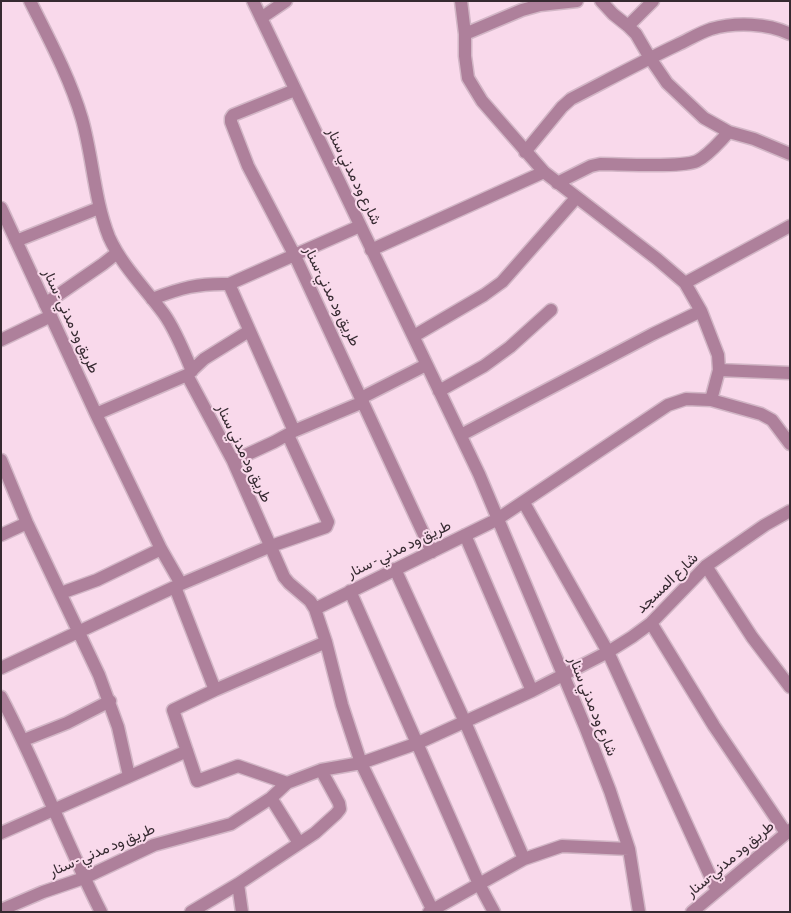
<!DOCTYPE html>
<html>
<head>
<meta charset="utf-8">
<style>
	body { margin:0 }
	#map { position:relative; width:791px; height:913px; overflow:hidden; background:#f9d9eb; font-family:"Asap Condensed",sans-serif }
	canvas { display:block }
	.frame { position:absolute; inset:0; border:2px solid #362a31; pointer-events:none }
</style>
</head>
<body>
<div id="map">
<canvas width="791" height="913"></canvas>
<div class="frame"></div>
</div>
<script>
const context = document.querySelector('canvas').getContext('2d');
context.lineJoin = 'round';
function strokePath(path, color, width, dash) {
  context.strokeStyle = color;
  context.lineWidth = width;
  context.lineCap = dash ? 'butt' : 'round';
  context.setLineDash(dash || []);
  context.stroke(path);
}
function write(font, color, halo, rows, align = 'center') {
  context.font = font + ' "Asap Condensed",Vazirmatn,sans-serif';
  context.lineWidth = 4;
  context.setLineDash([]);
  context.textBaseline = 'middle';
  context.strokeStyle = halo;
  context.fillStyle = color;
  for (const [text, x, y, turn = 0] of rows) {
    context.save();
    context.translate(x, y);
    context.rotate((+turn || 0) * Math.PI / 180);
    context.textAlign = isNaN(turn) ? turn : align;
    if (halo) context.strokeText(text, 0, 0);
    context.fillText(text, 0, 0);
    context.restore();
  }
}
const minor = new Path2D(`
	M30 1C49 39 70 78 82 119 93 158 94 199 109 237 122 266 145 288 164 314 176 331 184 352 192 371
	M253 1 479 474 586 729 610 791 629 849 639 912
	M461 1 465 34V56L468 78 482 101 544 172 657 259 685 283 701 311 718 355 719 370 711 400
	M601 1 613 14 628 26
	M653 1 628 26 636 34 650 58 667 83 704 118 729 132 754 139 790 154
	M540 5 577 1
	M261 18 286 1
	M465 34 522 10 540 5V1
	M295 90 233 115 231 118V122L248 166 295 256 432 552
	M525 152 562 107 571 99C606 81 641 62 677 45 688 40 699 33 711 29 735 22 768 23 790 34
	M557 183 591 166 600 164C620 164 682 168 697 161 709 155 719 142 729 132
	M1 208 96 414 161 549 181 584
	M16 241 99 208
	M371 250 544 172
	M685 283 790 226
	M229 284 294 431
	M152 299C181 288 198 283 229 284L360 226
	M45 304 103 264 117 253
	M414 336 484 295 502 282 576 198
	M1 340 51 316
	M719 370 790 373
	M187 375 233 461 284 577 289 583 310 601 315 609 326 642 342 705 361 763 432 909
	M439 391 484 366 510 347 551 310
	M361 398 426 365
	M96 414 187 375 204 359 249 331
	M461 435 653 334 701 311
	M1 460 27 523 99 675 118 727 129 776
	M233 461 274 442 294 431 363 402
	M524 503 608 652 717 891
	M1 535 27 523
	M465 535 532 691
	M706 566 752 637 790 687
	M395 569 465 722 524 859
	M175 587 215 690
	M350 591 479 884 494 912
	M61 593 97 580 161 549
	M315 609 496 520 668 405 686 399 711 400 761 414 772 420 790 444
	M651 623 714 726 786 833
	M1 668 181 584 271 546 326 527 328 522 288 435
	M1 697C38 767 65 841 101 912
	M24 740 67 723 110 701
	M287 783 238 766 197 781 173 710 215 690 326 642
	M271 798 299 843
	M1 833 187 751
	M238 884 242 912
	M1 910 43 892 84 878 154 845 231 824 271 798 287 783 321 770 361 763 418 743 532 691 608 652 632 637 651 623 706 566 765 525 790 511
	M191 912 238 884 315 833 336 814 340 809 339 803 321 770
	M429 912 524 859 562 846 629 849
	M692 912 790 830`);
const streetNames = [
	["شارع ود مدني سنار",354,176,64],
	["طريق ود مدني-سنار",332,296,64],
	["طريق ود مدني - سنار",71,321,65],
	["طريق ود مدني سنار",244,453,64],
	["طريق ود مدني - سنار",399,549,-26],
	["شارع المسجد",667,583,-44],
	["شارع ود مدني سنار",593,706,68],
	["طريق ود مدني - سنار",102,850,-23],
	["طريق ود مدني-سنار",730,859,-40]
];
strokePath(minor, '#d2b6c6', 15);
strokePath(minor, '#ae809b', 12);
write('15px', '#362a31', '#f9d9eb', streetNames);
</script>
</body>
</html>
